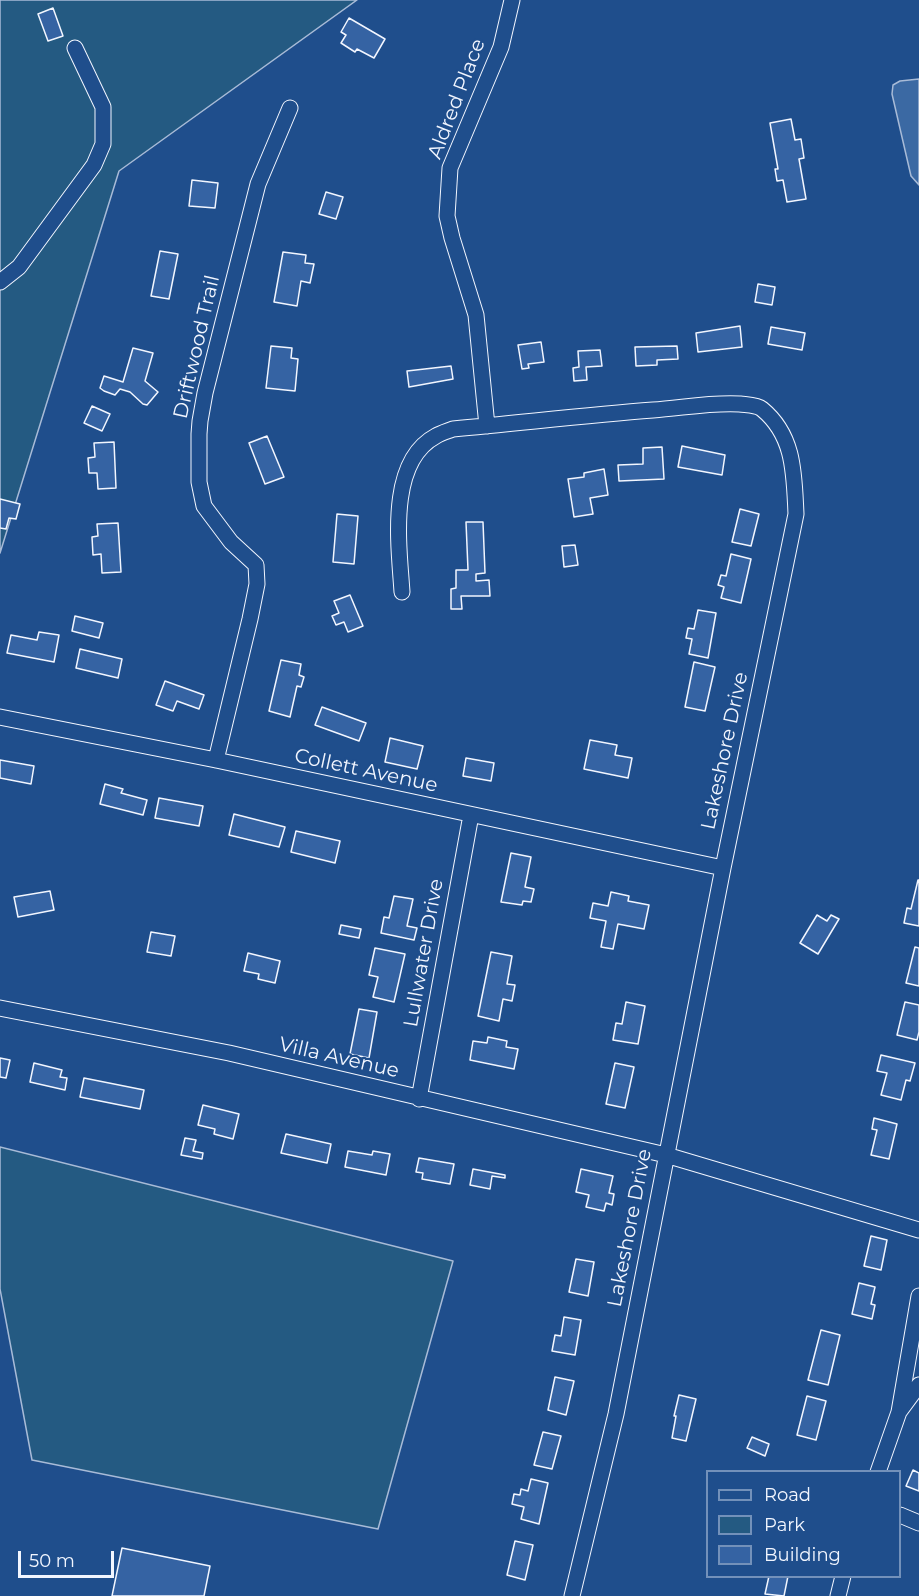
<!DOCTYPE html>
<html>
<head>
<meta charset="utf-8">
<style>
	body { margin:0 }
	#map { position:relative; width:919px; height:1596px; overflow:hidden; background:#1f4e8c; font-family:Montserrat,sans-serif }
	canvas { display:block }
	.legend { position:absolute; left:706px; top:1470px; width:195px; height:108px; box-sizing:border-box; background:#1f4e8c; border:2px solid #7391ba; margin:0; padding:8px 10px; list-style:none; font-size:18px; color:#f2f6ff }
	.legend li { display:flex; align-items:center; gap:12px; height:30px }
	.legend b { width:30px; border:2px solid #7391ba }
	.scale { position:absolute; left:18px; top:1551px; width:96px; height:27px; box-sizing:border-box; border:3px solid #f2f6ff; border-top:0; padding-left:8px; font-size:18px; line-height:21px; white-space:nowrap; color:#f2f6ff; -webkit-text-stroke:4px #1f4e8c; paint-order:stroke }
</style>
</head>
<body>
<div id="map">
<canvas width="919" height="1596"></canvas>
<ul class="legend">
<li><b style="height:8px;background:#1f4e8c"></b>Road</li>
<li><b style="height:16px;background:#245a82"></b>Park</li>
<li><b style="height:16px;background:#3563a3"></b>Building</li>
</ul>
<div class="scale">50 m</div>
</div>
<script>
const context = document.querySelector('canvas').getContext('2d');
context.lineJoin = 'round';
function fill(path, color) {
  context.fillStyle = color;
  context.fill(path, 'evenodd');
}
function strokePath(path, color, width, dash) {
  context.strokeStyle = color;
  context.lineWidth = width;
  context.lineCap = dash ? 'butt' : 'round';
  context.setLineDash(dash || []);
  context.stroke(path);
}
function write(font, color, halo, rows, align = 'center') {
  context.font = font + ' Montserrat,sans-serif';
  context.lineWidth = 4.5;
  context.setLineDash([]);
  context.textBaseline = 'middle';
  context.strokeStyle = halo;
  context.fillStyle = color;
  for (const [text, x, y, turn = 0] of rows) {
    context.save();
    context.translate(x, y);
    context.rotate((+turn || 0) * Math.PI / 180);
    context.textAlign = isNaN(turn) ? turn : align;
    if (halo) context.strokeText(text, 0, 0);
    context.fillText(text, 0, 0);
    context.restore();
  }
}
const green = new Path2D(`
	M0 0H357L119 171 0 553Z
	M0 1147 453 1261 378 1529 32 1460 0 1289Z`);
const water = new Path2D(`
	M919 79V185L911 176 892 94 893 85 900 81Z`);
const building = new Path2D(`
	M53 8 63 36 48 41 38 14Z
	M349 18 385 39 374 58 357 49 355 52 341 43 346 35 341 32Z
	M791 119 795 140 801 139 804 158 799 159 806 199 787 202 783 180 777 181 775 169H778L770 123Z
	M192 180 218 183 215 208 189 206Z
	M326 192 343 197 336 219 319 214Z
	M160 251 178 254 169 299 151 296Z
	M283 252 306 255 305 263 314 264 310 283 301 281 297 306 274 302Z
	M758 284 775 287 772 305 755 302Z
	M740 326 742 347 698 352 696 333Z
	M771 327 805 333 802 350 768 344Z
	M541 342 544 362 528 364 529 368 522 369 518 345Z
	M271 346 292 348 291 358 298 359 295 391 266 388Z
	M677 346 678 359 657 360V365L636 366 635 347Z
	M133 348 153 353 145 381 158 392 147 405 143 404 130 392 120 389 115 395 104 391 100 388 104 376 123 382Z
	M600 350 602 366 586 367 587 380 574 381 573 368 579 367 578 351Z
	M451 366 453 379 409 387 407 371Z
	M92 406 110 414 102 431 84 423Z
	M267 436 284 477 265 484 249 443Z
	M114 442 116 488 98 489 97 473H89L88 458 95 457 94 443Z
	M682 446 725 455 722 475 678 467Z
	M662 447 664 479 619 481 618 465 643 464V448Z
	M604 469 608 495 590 498 593 514 574 517 568 479 584 477V473Z
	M0 499 20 504 16 519 9 518 6 529 0 528Z
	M740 509 759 514 751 546 732 542Z
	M337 514 358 516 354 564 333 562Z
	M466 522H483L485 573 476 574V581L489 580 490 596H461L462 609H451V589L456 588V570H468Z
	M118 523 121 572 102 573 101 554 93 555 92 537 98 536 97 524Z
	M575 545 578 565 564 567 562 546Z
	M731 554 751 559 741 603 721 598 724 587 718 585 721 575 726 576Z
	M350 595 363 626 348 632 344 622 336 625 332 616 339 613 334 601Z
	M698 610 716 613 708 658 689 654 692 639 686 638 688 628 694 629Z
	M75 616 103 623 99 638 72 631Z
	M39 632 59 635 54 662 7 653 11 635 37 640Z
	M80 649 122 659 118 678 76 668Z
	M281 660 301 664 299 675 304 677 301 687 297 686 290 717 269 711Z
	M694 662 715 667 705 711 685 707Z
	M165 681 204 695 199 709 177 701 173 711 156 705Z
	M322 707 366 723 359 741 315 725Z
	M390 738 423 746 417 769 385 762Z
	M590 740 617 745 615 755 632 758 628 778 584 769Z
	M466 758 494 763 491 781 463 776Z
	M0 760 34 766 31 784 0 778Z
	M105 784 123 789 121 793 147 800 143 815 100 804Z
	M159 798 203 806 199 826 155 818Z
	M234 814 285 827 279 847 229 835Z
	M296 831 340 841 335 863 291 852Z
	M511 853 531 857 525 887 534 889 531 902 523 901 522 905 501 902Z
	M918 880H919V926L904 923 907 908 911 909Z
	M50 891 54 910 18 917 14 897Z
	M611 892 629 896 628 901 649 905 644 929 618 924 613 949 601 947 606 921 590 918 593 903 608 906Z
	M394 896 413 899 407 926 417 928 414 940 381 933 384 917 389 918Z
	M817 915 827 921 831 915 839 919 818 954 800 943Z
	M341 925 361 929 359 938 339 934Z
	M151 932 175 936 171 956 147 952Z
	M915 947 919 948V986L906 983Z
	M375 948 405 954 394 1002 373 997 378 977 369 975Z
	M491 952 512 956 507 984 515 985 512 1001 503 999 499 1021 478 1016Z
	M248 953 280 961 275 983 258 979 259 974 244 971Z
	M626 1002 645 1006 638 1044 613 1040 616 1023 622 1024Z
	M905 1002 919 1005V1032L917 1040 897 1035Z
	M359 1009 377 1012 369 1058 350 1054Z
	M488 1037 507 1041 506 1047 518 1049 514 1069 470 1060 473 1041 487 1043Z
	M881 1055 915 1063 910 1081 906 1080 901 1100 881 1095 887 1073 877 1071Z
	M0 1058 10 1060 6 1078 0 1077Z
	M34 1063 62 1070 60 1077 67 1078 65 1090 30 1082Z
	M615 1063 634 1067 625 1108 606 1104Z
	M84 1078 144 1090 140 1109 80 1097Z
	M203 1105 239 1114 233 1139 214 1134 215 1129 198 1125Z
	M874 1118 897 1124 889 1159 871 1155 877 1130 872 1129Z
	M286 1134 331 1144 327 1163 281 1153Z
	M185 1138 196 1140 193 1151 203 1153 202 1159 181 1155Z
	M348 1151 372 1155 373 1151 390 1154 386 1175 345 1167Z
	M419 1158 454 1164 450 1184 422 1179 423 1173 416 1172Z
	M473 1169 505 1175V1178L492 1176 490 1189 470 1185Z
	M581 1169 613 1176 609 1193 614 1194 612 1205 606 1203 604 1211 586 1207 589 1195 576 1192Z
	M871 1236 887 1240 881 1270 864 1266Z
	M576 1259 594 1262 588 1296 569 1292Z
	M859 1283 875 1287 871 1304 875 1305 872 1319 852 1314Z
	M564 1317 581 1320 575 1355 552 1351 555 1335 561 1336Z
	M821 1330 840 1335 828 1385 808 1380Z
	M555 1377 574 1381 566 1415 548 1410Z
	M679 1395 696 1399 686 1441 672 1438 676 1416H674Z
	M807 1396 826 1401 816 1440 797 1435Z
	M543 1432 561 1436 552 1469 534 1465Z
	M752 1437 769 1444 765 1456 747 1448Z
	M913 1470 919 1473V1491L906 1486Z
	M531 1479 548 1483 539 1524 521 1519 524 1507 512 1504 514 1494 520 1495 521 1489 528 1491Z
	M515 1541 533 1545 525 1580 507 1575Z
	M122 1548 210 1566 204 1596H112Z
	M769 1576H788L784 1596 765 1594Z`);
const minor = new Path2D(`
	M0 282 19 267 94 165 103 144V107L75 48
	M487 426 476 315 452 238 447 216 450 168 501 47 512 0
	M402 592C399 546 387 462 436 436 441 433 448 431 453 429 520 423 587 415 653 410 682 408 712 402 740 404 747 405 757 405 762 409 795 436 794 475 796 514L723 868 616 1414 572 1596
	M0 717 216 760 723 868
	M216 760 250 619 257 584 256 565 231 542 204 506 199 482V434L200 421 205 393 258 184 290 108
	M0 1008 229 1053 666 1155 919 1230
	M419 1099 471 815
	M899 1412 919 1296
	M878 1472 899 1412 919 1385
	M900 1515 919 1523
	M838 1596 843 1576`);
const streetNames = [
	["Aldred Place",457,99,-69],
	["Driftwood Trail",197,347,-77],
	["Lakeshore Drive",725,751,-78],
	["Collett Avenue",366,771,12],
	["Lullwater Drive",424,953,-80],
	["Villa Avenue",339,1058,13],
	["Lakeshore Drive",630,1228,-79]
];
fill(green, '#245a82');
strokePath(green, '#a8bbd7', 1.5);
fill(water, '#3b69a3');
strokePath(water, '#a8bbd7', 1.5);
fill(building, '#3563a3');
strokePath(building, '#f2f6ff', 1.5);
strokePath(minor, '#f2f6ff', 17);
strokePath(minor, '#1f4e8c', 15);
write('20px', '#f2f6ff', '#1f4e8c', streetNames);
</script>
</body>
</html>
